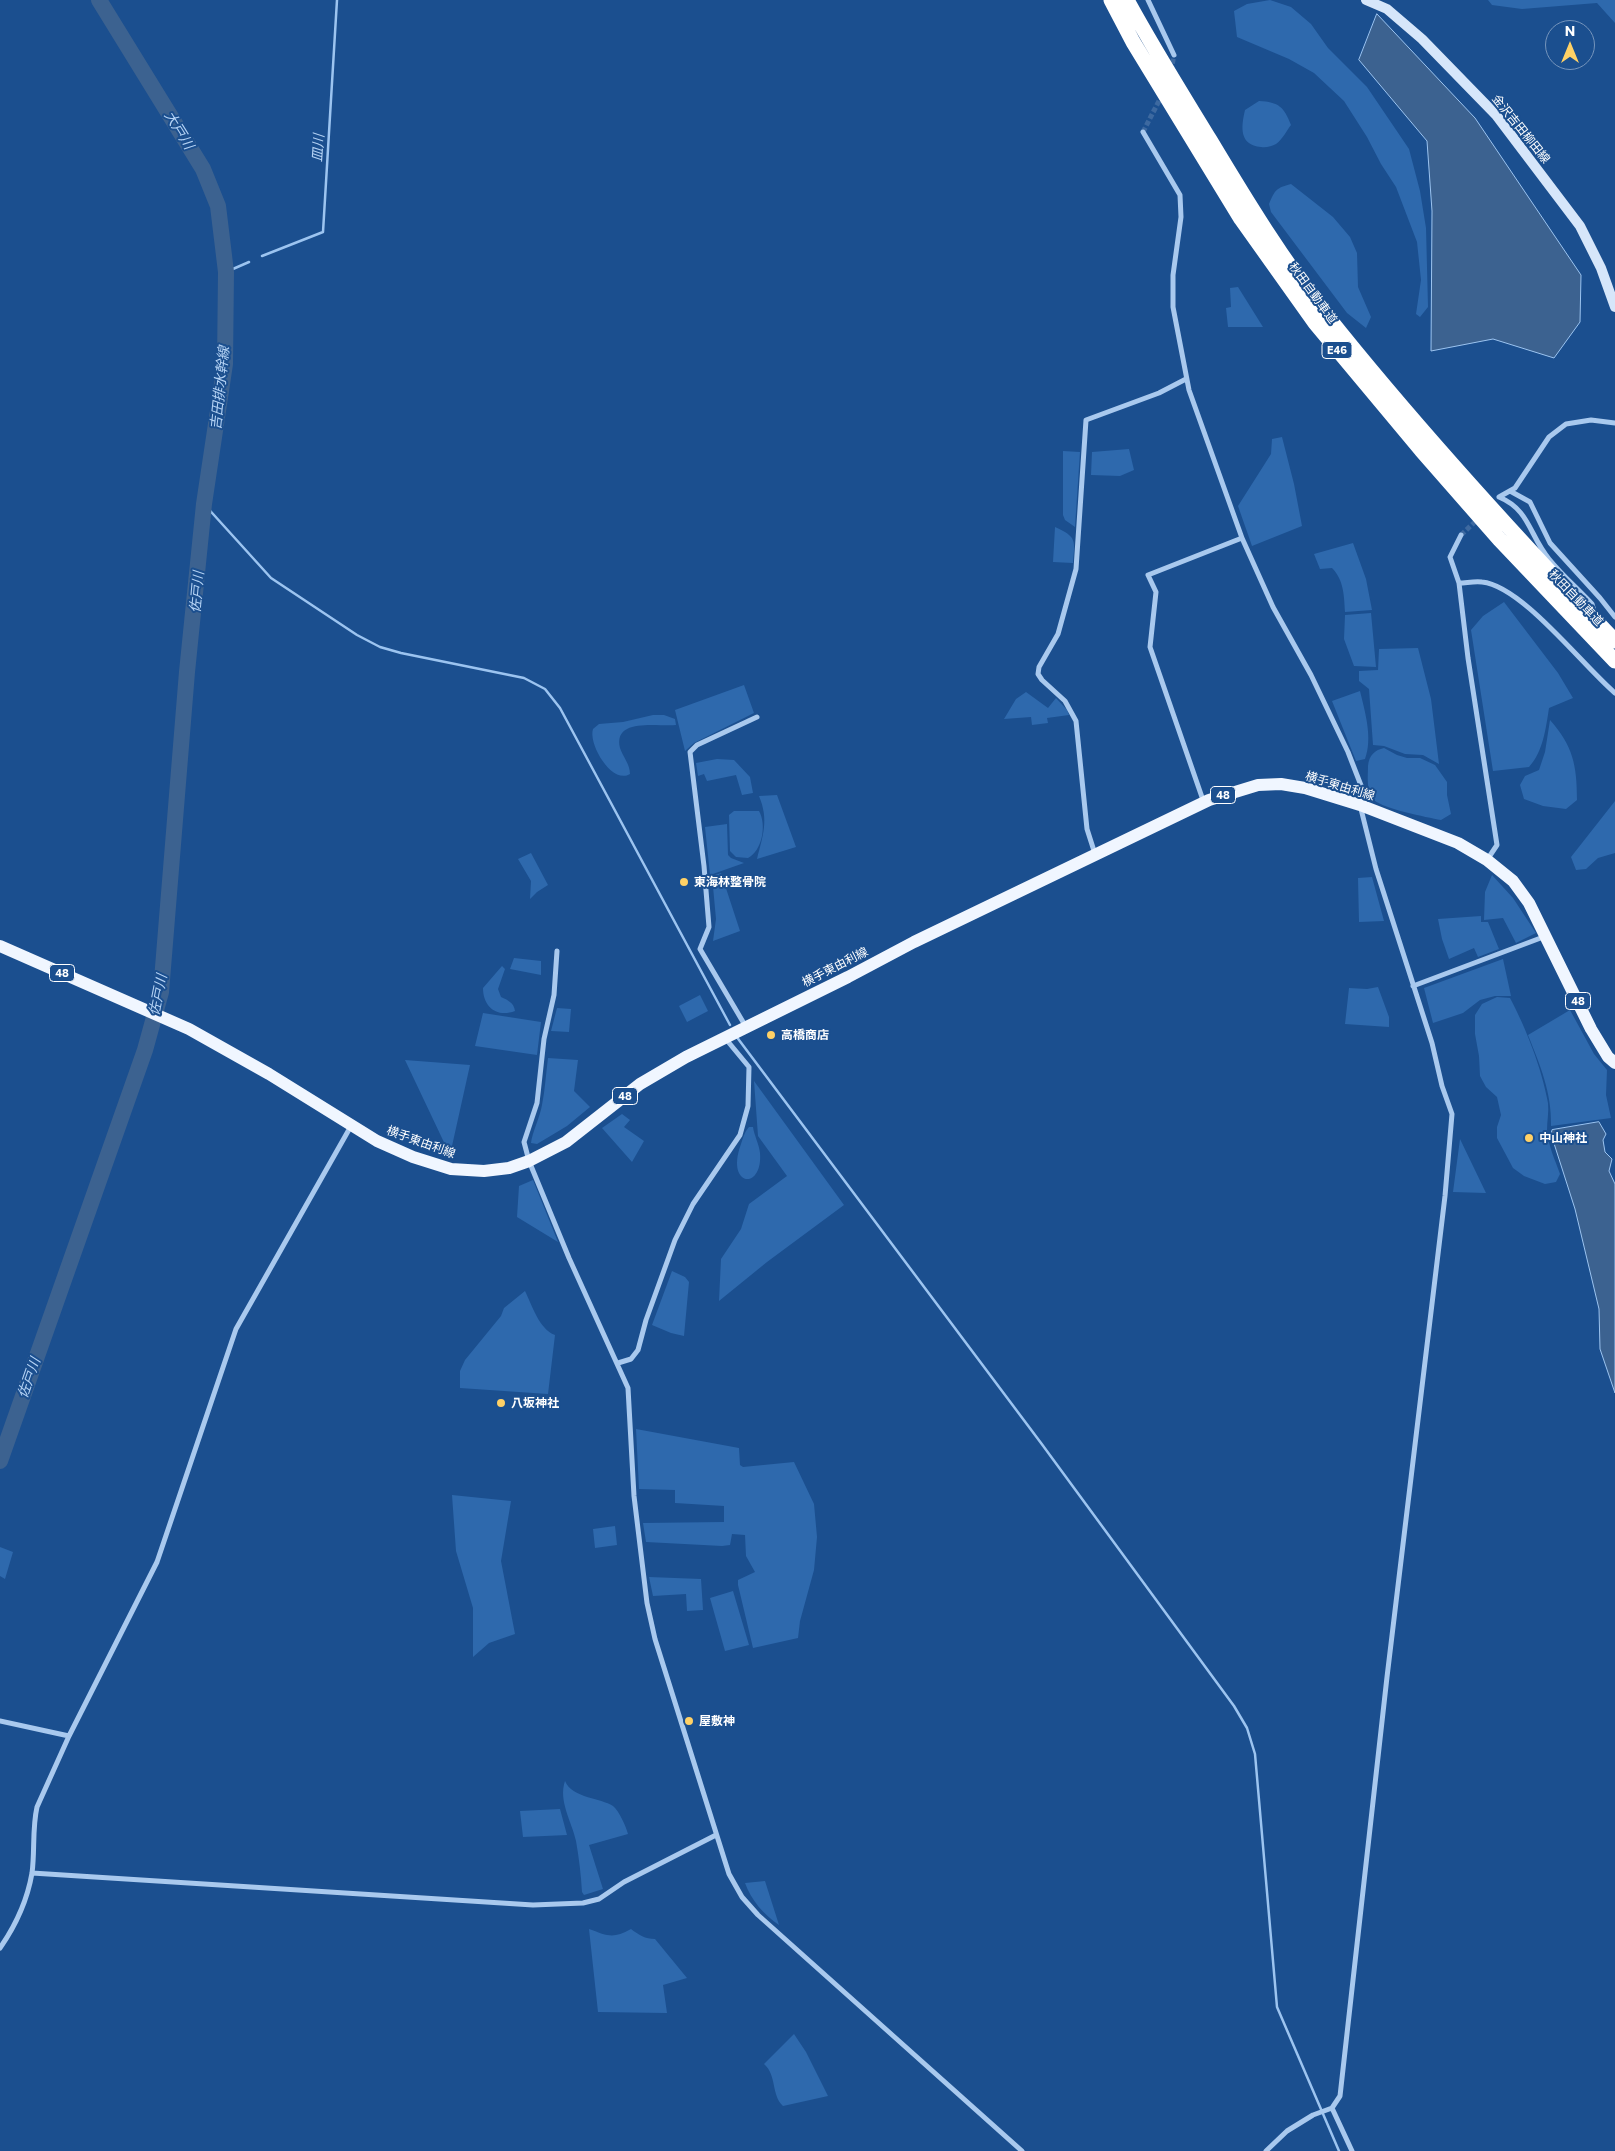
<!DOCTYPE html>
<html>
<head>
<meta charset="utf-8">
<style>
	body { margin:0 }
	#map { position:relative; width:1615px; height:2151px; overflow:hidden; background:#1b4f8f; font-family:Commissioner,sans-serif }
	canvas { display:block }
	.north { position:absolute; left:1545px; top:20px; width:50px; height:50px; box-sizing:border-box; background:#1b4f8f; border:1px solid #7695bc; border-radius:50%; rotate:0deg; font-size:14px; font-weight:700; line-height:20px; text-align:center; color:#fff }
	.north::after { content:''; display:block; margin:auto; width:18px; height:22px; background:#ffd166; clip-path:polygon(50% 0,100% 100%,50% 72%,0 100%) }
</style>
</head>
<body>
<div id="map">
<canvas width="1615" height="2151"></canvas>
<div class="north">N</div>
</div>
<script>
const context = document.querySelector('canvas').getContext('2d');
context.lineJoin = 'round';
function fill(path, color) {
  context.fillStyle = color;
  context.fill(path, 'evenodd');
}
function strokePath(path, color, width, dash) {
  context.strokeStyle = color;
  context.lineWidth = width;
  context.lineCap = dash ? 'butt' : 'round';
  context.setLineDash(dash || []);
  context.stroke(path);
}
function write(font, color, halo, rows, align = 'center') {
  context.font = font + ' Commissioner,"Noto Sans JP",sans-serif';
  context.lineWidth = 4;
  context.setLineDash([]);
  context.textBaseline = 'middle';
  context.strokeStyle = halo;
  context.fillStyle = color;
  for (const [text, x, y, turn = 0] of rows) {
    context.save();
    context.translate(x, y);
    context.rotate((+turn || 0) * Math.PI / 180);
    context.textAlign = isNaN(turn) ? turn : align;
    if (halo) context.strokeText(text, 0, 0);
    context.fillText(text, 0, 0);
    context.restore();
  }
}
const green = new Path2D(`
	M1270 0 1291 7 1311 24 1328 48 1367 87 1409 149 1420 191 1426 228 1428 307 1420 317 1416 314 1421 280 1417 242 1396 187 1381 164 1367 137 1344 101 1314 73 1289 59 1237 37 1234 11 1247 4Z
	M1488 0H1615V23L1597 3 1522 9 1492 5Z
	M1259 101C1279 102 1284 107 1291 125 1287 130 1282 140 1276 144 1272 146 1266 148 1261 147 1239 145 1241 127 1245 110Z
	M1291 184 1333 217 1350 237 1357 253 1358 287 1371 317 1366 328 1347 313 1271 212 1269 204C1275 190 1276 188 1291 184Z
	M1238 287 1263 327H1228L1226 308 1231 307 1230 288Z
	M1282 437 1294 484 1302 526 1252 546 1238 506 1271 454 1272 439Z
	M1129 449 1134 470 1120 476 1091 475 1092 452Z
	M1063 451 1080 452 1075 527 1065 520 1063 515Z
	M1055 527C1077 537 1075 540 1073 563L1053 562Z
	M1353 543 1366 579 1372 610 1345 612C1344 596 1344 580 1332 568L1320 569 1314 554Z
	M1504 602 1558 673 1573 698 1549 708C1546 728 1543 752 1529 767L1493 771 1471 630 1483 616Z
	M1371 613 1376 667 1354 666 1344 639 1345 615Z
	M1418 648 1431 699 1439 764 1423 755 1405 754 1384 746 1373 745 1369 689 1359 681V671L1378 670 1379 649Z
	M744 685 754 713 694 743 685 751 675 710Z
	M1360 691C1365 712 1373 738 1365 759L1356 761 1332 701Z
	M1026 692 1048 708 1056 698 1067 710 1069 715 1047 718 1048 723 1032 725 1031 717 1004 719 1016 699Z
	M653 715H664L675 719 676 725C658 727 613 717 620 748 623 757 630 764 630 774 612 785 588 744 593 729L599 724 623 722Z
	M1550 720C1573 746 1577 765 1577 800L1566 809 1543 806 1524 799 1520 785 1525 776 1539 770 1545 752Z
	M1384 748 1397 755 1407 758H1420L1435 765 1447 782V795L1451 814 1441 820C1426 817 1384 809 1374 800 1366 792 1368 776 1368 766 1369 755 1375 750 1384 748Z
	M717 759 734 760 750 777 753 793 742 795 736 775 707 781 704 774 698 776 696 763Z
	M777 795 796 847 757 859C763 835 769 820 759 796Z
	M1615 801V853L1598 858 1586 869 1576 870 1571 857Z
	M734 811H759C767 825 762 851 748 858L736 857 730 851 729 815Z
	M727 824 728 855 731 858 744 863 710 875 705 827Z
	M531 853 548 885 537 892 530 899 531 881 518 859Z
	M721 873 740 931 713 941 716 919 712 876Z
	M1492 875 1513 898 1536 933 1516 943 1503 918 1484 920 1485 892Z
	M1372 877 1384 921 1359 922 1358 878Z
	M1481 916V922H1488L1499 949 1478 957 1474 948 1449 959 1442 939 1438 919Z
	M514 958 541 961V975L510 969Z
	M1503 959 1511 996H1495L1480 1000 1463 1013 1433 1023 1424 988Z
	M502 966 505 969 498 989 501 997C508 1000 514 1003 515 1011 497 1018 483 1007 483 988Z
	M1378 987 1389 1017V1027L1345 1024 1349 988 1367 989Z
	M700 995 708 1011 687 1022 679 1006Z
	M1497 997 1510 998C1526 1028 1542 1069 1548 1103 1549 1112 1547 1121 1547 1130 1548 1145 1555 1160 1560 1174L1556 1182 1545 1184 1524 1176 1513 1168 1497 1138V1127L1501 1115 1497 1097 1486 1087 1480 1076 1479 1056 1475 1034V1015L1482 1004Z
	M557 1008 571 1009 569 1032 551 1031Z
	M1570 1010 1594 1054 1607 1070 1606 1095 1611 1118 1551 1126C1552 1093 1540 1065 1528 1035Z
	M483 1013 541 1022 537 1055 475 1046Z
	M548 1058 578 1060 574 1091 590 1107 567 1126 537 1144 531 1143C532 1133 540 1117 542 1105 545 1090 546 1073 548 1058Z
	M405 1060 470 1065 450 1155Z
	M754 1081 844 1205 767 1262 719 1301 721 1259 741 1229 749 1204 787 1176 758 1136Z
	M622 1114 630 1120 624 1127 644 1141 632 1162 602 1128Z
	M749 1127H753C754 1135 759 1144 760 1153 763 1191 725 1187 741 1144 743 1138 745 1131 749 1127Z
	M1460 1139 1486 1193 1453 1192Z
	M533 1180 558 1242 517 1217 519 1186Z
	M672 1271 685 1277 689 1282 684 1336 671 1333 652 1325Z
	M525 1291C532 1305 539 1329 555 1335L548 1394 460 1388V1371L465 1360 501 1316 504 1308Z
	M636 1429 739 1448 740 1465 743 1467 794 1462 814 1504 817 1537 814 1570 800 1621 798 1638 753 1648 738 1585V1580L755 1572 746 1556 745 1535 732 1534 730 1545 722 1546 646 1542 643 1523 724 1522V1506L675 1503V1490L639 1489Z
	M452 1495 511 1501 501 1561 515 1634 489 1643 473 1657V1608L456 1551Z
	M615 1526 617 1545 595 1548 593 1529Z
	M0 1547 13 1552 5 1579 0 1576Z
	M649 1577 701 1579 703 1610 687 1611 686 1594 653 1596Z
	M733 1591 749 1645 725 1651 710 1598Z
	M565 1781C572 1798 601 1798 613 1806 619 1811 626 1826 628 1834L589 1845 603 1889 584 1895 582 1892C581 1875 579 1858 576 1841 572 1822 558 1801 565 1781Z
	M560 1809 567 1835 523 1837 520 1811Z
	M765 1881 779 1925C764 1915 751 1900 745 1883Z
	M589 1929C608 1936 613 1939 631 1929 639 1935 645 1939 655 1939L687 1978 663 1985 667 2013 598 2012Z
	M794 2034 806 2052 828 2096 783 2106C771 2095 777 2075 764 2064Z`);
const water = new Path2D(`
	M1377 14 1475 118 1581 275 1580 322 1554 358 1493 339 1431 351 1432 211 1427 141 1359 60Z
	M1599 1122 1606 1134 1603 1140 1605 1152 1612 1159 1609 1171 1615 1184V1393L1600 1349 1599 1309 1575 1209 1551 1134 1552 1130Z`);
const stream = new Path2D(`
	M262 256 323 232 337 0
	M226 272 249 262
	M204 504 271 578 357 635 380 647 401 653 524 678 545 689 560 708 730 1025
	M736 1036 1041 1443 1234 1706 1247 1728 1255 1754 1277 2007 1339 2151`);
const river = new Path2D(`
	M0 1461 145 1050 161 992 187 672 204 504 225 364 226 272 218 206 203 169 99 0`);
const streetTunnel = new Path2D(`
	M1171 71 1174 55
	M1143 132 1162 95
	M1461 535 1479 518`);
const street = new Path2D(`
	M1148 0 1174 55
	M1143 132 1180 195 1181 217 1173 275V307L1189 390 1242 538 1273 607 1311 675 1348 752 1362 788 1360 805 1376 869 1432 1043 1442 1086 1452 1114 1445 1196 1387 1677 1340 2096 1332 2108 1313 2115 1287 2131 1266 2151
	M1510 491 1530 502 1550 543 1600 598 1615 617
	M1499 497C1530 510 1529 535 1549 559 1562 575 1578 589 1592 604L1594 611
	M1499 497 1515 488 1549 437 1566 424 1591 420 1615 423
	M1461 535 1450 557 1459 583 1468 658 1497 845 1487 860
	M1459 583C1466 583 1474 581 1482 582 1522 586 1582 665 1615 693
	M1204 803 1150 647 1156 592 1148 575 1242 538
	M1095 854 1087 829 1076 721 1065 701 1042 680 1038 674 1039 667 1058 634 1076 569 1086 420 1159 393 1186 379
	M557 951 554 995 544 1039 537 1103 524 1142 529 1161 569 1258 628 1388 634 1496 647 1603 655 1639 729 1874 742 1897 758 1915 1022 2151
	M1413 986 1546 936
	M746 1027 700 949 709 927 704 866 690 752 697 745 757 717
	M618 1363 631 1359 638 1350 646 1320 675 1240 693 1204 740 1135 748 1106 749 1067 725 1038
	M0 1721 69 1736
	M32 1873 533 1905 583 1903 599 1899 624 1882 716 1835
	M0 1948C16 1925 27 1902 32 1873 35 1851 32 1829 37 1807L69 1736 157 1562 236 1329 351 1126
	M1332 2108 1352 2151`);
const secondary = new Path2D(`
	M1366 0 1387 9 1422 39 1496 115 1580 226 1601 268 1615 307`);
const primary = new Path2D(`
	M0 946 189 1029 269 1074 377 1141 413 1157 451 1169 484 1171 509 1168 529 1161 566 1142 640 1084 686 1057 848 977 914 942 1209 800 1258 785 1281 784 1305 788 1360 805 1458 843 1487 860 1513 881 1529 903 1591 1029 1608 1057 1615 1063`);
const highway = new Path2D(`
	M1111 0 1133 42 1241 219 1315 323 1421 450 1499 539 1615 661
	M1127 0C1153 48 1182 94 1210 140 1246 200 1283 261 1327 316 1417 429 1515 536 1615 641`);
const markers = [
	[684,882,5,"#ffd166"],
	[771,1035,5,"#ffd166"],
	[1529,1138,5,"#ffd166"],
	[501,1403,5,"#ffd166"],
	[689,1721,5,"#ffd166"]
];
const shields = [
	[1337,350,30],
	[1223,795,25],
	[62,973,25],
	[1578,1001,25],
	[625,1096,25]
];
const shieldNames = [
	["E46",1337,350],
	["48",1223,795],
	["48",62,973],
	["48",1578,1001],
	["48",625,1096]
];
const streetNames = [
	["金沢吉田柳田線",1521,129,51],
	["秋田自動車道",1313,293,54],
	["秋田自動車道",1576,598,46],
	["横手東由利線",1340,786,17],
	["横手東由利線",835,967,-27],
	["横手東由利線",421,1142,20]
];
const poiNames = [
	["東海林整骨院",694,882],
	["高橋商店",781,1035],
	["中山神社",1539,1138],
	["八坂神社",511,1403],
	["屋敷神",699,1721]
];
const waterNames = [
	["大戸川",179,130,58],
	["皿川",318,148,-86],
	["吉田排水幹線",220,388,-84],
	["佐戸川",197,592,-85],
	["佐戸川",158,995,-79],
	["佐戸川",29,1378,-71]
];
fill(green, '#2e69ad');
fill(water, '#3c6290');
strokePath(water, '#9cc4f0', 1);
strokePath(stream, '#9cc4f0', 2.5);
strokePath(river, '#3c6290', 16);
strokePath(streetTunnel, '#3d69a0', 5, [5, 2.5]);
strokePath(street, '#a9c9ee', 5);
strokePath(secondary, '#d6e6fa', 10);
strokePath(primary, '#f0f6ff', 12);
strokePath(highway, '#fff', 15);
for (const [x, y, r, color] of markers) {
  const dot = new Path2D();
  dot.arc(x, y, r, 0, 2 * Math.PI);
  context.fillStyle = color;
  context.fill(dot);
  strokePath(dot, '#1b4f8f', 2);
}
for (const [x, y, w] of shields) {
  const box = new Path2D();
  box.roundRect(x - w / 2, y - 8.5, w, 17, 4);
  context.fillStyle = '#1b4f8f';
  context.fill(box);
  strokePath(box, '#fff', 1);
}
write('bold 11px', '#fff', null, shieldNames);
write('12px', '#fff', '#1b4f8f', streetNames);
write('bold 12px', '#fff', '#1b4f8f', poiNames, 'left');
write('italic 14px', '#b5d3f5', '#1b4f8f', waterNames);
</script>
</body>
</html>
